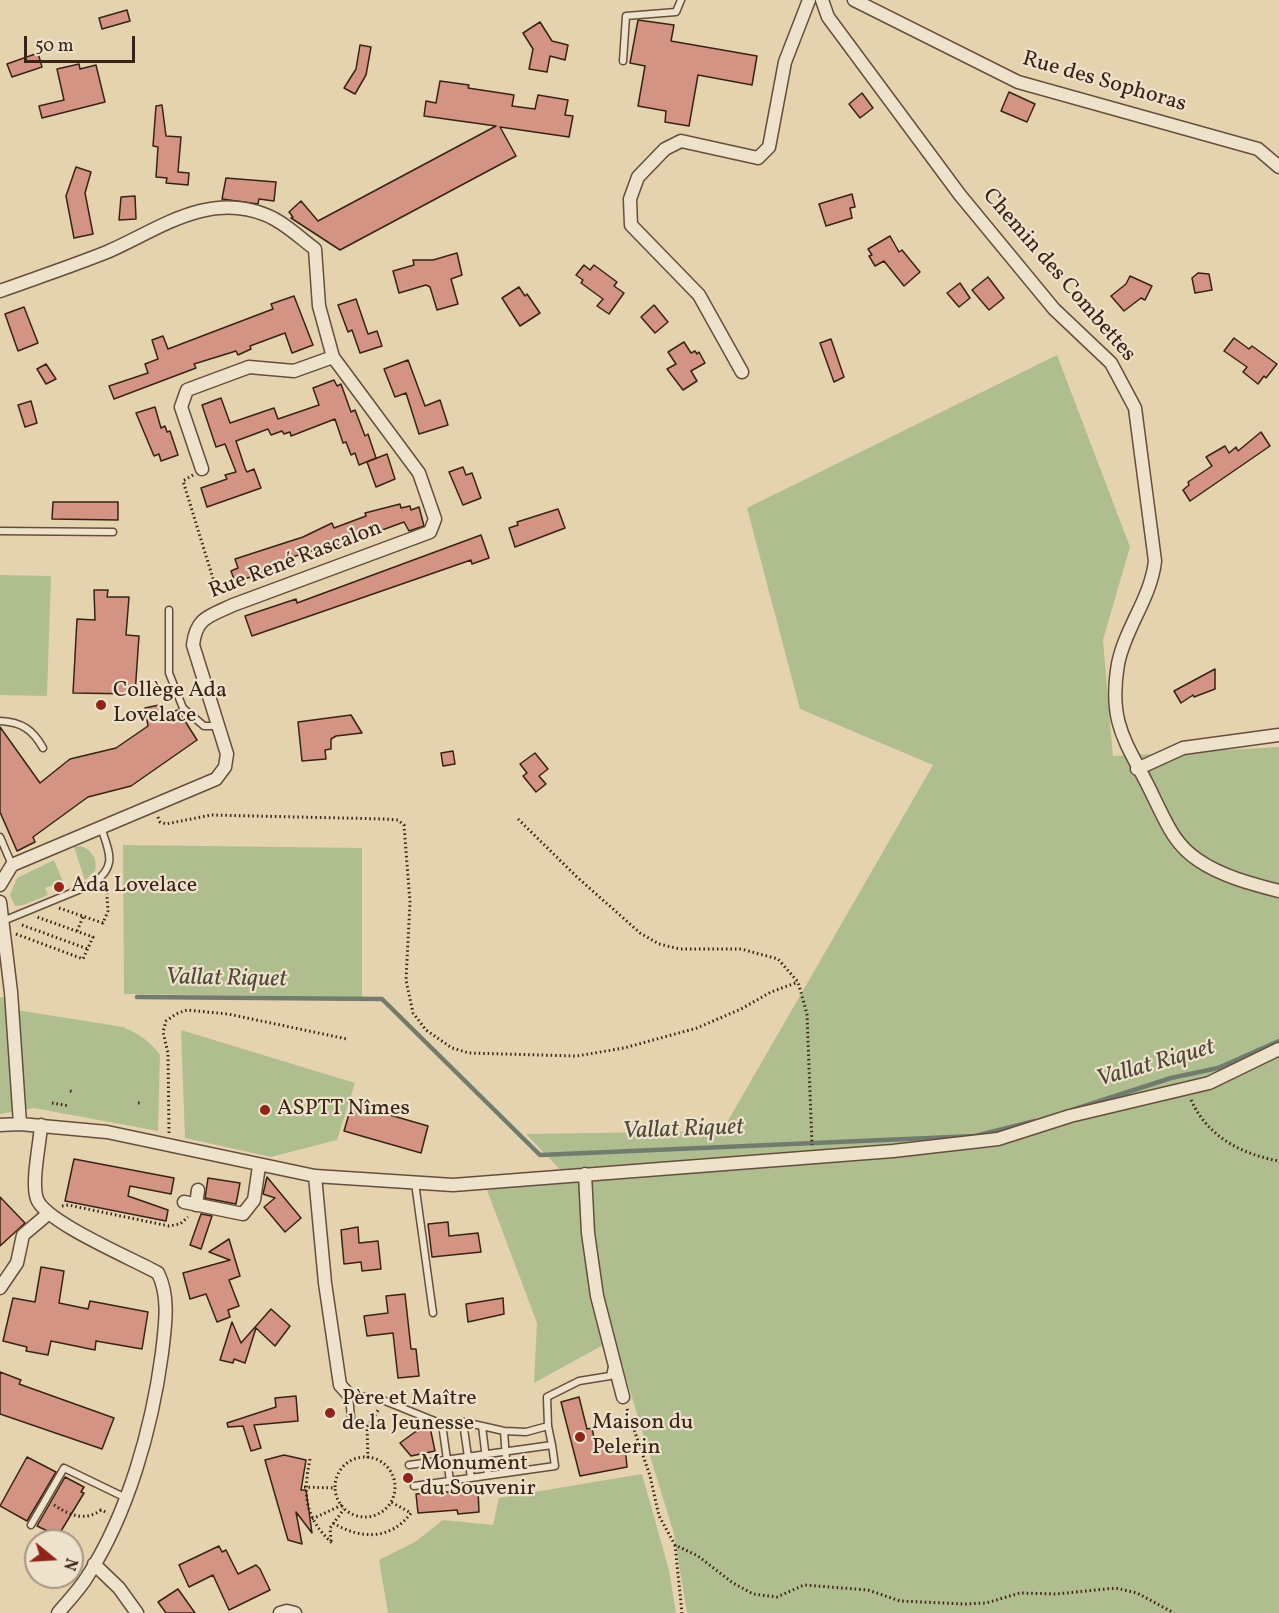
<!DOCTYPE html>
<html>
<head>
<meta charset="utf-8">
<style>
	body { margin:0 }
	#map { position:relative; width:1279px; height:1613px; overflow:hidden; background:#e5d3b0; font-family:Vollkorn,serif }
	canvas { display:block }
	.north { position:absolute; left:24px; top:1529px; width:60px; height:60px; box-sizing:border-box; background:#eee2cc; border:2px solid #a69582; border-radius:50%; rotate:108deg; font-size:16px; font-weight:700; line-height:24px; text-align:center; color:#3a2214 }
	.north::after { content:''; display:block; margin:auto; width:21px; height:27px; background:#8f2418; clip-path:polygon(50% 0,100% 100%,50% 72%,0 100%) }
	.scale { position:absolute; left:24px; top:36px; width:111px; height:27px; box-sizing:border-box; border:3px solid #3a2214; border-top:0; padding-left:8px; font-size:18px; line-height:21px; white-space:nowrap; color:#3a2214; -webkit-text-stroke:4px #eee2cc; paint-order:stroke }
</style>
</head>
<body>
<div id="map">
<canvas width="1279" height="1613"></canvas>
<div class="north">N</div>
<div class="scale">50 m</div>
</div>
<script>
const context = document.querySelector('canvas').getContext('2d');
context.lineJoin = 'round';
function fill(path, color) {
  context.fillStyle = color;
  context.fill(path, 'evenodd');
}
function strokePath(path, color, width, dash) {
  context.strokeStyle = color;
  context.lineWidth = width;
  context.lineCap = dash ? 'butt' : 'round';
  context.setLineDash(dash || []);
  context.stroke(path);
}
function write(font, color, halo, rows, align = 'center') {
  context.font = font + ' Vollkorn,serif';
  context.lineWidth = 4.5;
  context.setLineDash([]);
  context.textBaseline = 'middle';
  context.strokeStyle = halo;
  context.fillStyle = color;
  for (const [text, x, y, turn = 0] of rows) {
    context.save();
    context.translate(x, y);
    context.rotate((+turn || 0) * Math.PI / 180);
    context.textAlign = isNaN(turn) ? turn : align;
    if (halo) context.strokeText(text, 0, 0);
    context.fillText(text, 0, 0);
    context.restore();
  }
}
const green = new Path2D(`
	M1057 355 1130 547 1103 640 1113 756 1279 747V1613H687L674 1534 614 1339 534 1383 537 1323 487 1190 571 1181 526 1134 722 1131 933 765 800 709 747 508Z
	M0 575 51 576 47 696 0 695Z
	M123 845 362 848V997L124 994Z
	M81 846C92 850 98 860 95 871L85 880 74 847Z
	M54 860 63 882 45 888 48 895 23 905 15 906 10 895 17 878Z
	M0 997 6 998 17 1010 123 1027C139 1034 150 1041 160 1055L158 1131 34 1108 0 1114Z
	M181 1030 355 1083 337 1140 271 1157 185 1138Z
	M642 1474 669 1570 676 1613H388L379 1560 415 1542 443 1520 493 1525 499 1498Z`);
const stream = new Path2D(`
	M137 997 382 999 540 1155 975 1136 1035 1121
	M1072 1110 1171 1078 1218 1068 1279 1041`);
const building = new Path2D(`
	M127 10 130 21 102 29 99 18Z
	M638 20 674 25 671 41 757 56 752 85 698 75 689 126 665 122 666 111 638 106 645 66 630 63Z
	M540 22 552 41 568 45 565 60 550 56 547 72 529 69 533 49 523 33Z
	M360 45 371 47 366 75 355 94 344 88 356 69Z
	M38 53 42 67 12 77 7 64Z
	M79 64 80 69 96 65 105 102 42 118 39 106 64 100 57 69Z
	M440 81 469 85 468 88 514 95 512 106 535 109 538 95 568 100 565 115 573 116 569 137 500 127 516 156 340 250 291 218 293 217 289 212 301 201 318 221 496 126 424 116 426 101 436 103Z
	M1009 92 1035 104 1027 122 1001 111Z
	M862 93 873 108 860 118 849 104Z
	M162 105 166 136 181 137 178 172 189 173 188 185 166 183 167 178 156 177 158 147 153 146 156 106Z
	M76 167 91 172 85 193 93 234 74 238 66 196Z
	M226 178 276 182 274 201 259 199 258 204 222 199Z
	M852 194 855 207 850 208 852 218 826 226 819 204Z
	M135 196 136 219 119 220 121 197Z
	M890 236 899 252 902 250 920 272 904 286 884 261 875 266 869 256 872 255 868 249Z
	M457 253 462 275 451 279 458 304 437 310 430 287 426 285 399 293 393 271 414 265 413 260H433Z
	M584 265 590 270 594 265 617 282 614 286 624 293 609 314 597 306 603 299 581 283 583 280 576 275Z
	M1198 273 1209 274 1212 290 1195 293 1192 278Z
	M1130 276 1152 286 1145 300 1141 298 1124 311 1111 296 1126 284Z
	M988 277 1004 298 989 310 972 290Z
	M960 283 970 298 959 307 947 293Z
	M519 287 525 296 527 294 540 313 520 326 502 298Z
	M294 296 313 345 292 353 285 333 250 346 251 349 238 355 236 351 194 364 196 368 114 399 109 386 148 373 145 364 158 359 152 340 163 336 168 349 273 309 271 304Z
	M356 299 368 334 377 331 382 346 360 353 352 330 348 332 338 305Z
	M654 305 668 322 655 333 641 317Z
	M24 307 38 343 18 351 5 314Z
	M1234 338 1249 349 1252 346 1277 364 1266 378 1264 376 1258 384 1243 372 1247 367 1224 351Z
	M831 339 844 377 834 382 820 343Z
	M684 342 691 353 695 351 697 354 699 352 705 363 691 371 697 381 683 390 667 369 676 364 668 352Z
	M408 360 425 406 440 400 448 425 419 434 406 393 395 397 384 369Z
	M46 364 56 379 46 384 37 369Z
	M334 380 337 386 341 384 351 412 355 410 365 436 368 434 376 458 359 465 355 453 351 455 346 442 343 443 335 419 291 436 290 432 284 434 282 431 271 435 268 429 236 441 245 468 247 472 254 469 261 488 207 507 201 488 227 479 225 475 236 472 225 444 216 447 202 405 221 398 230 423 274 408 278 419 319 405 313 388Z
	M31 401 37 423 25 427 18 405Z
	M155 407 161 428 165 426 167 432 170 431 178 455 161 461 159 454 154 456 136 413Z
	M1261 432 1270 446 1190 501 1183 490 1189 485 1188 482 1212 466 1206 457 1225 446 1229 453 1236 447 1238 451Z
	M387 454 395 479 376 487 367 462Z
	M463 467 466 475 472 473 481 498 463 505 449 472Z
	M53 502H118V520L52 519Z
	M400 504 401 508 410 506 411 510 419 507 424 526 409 531 404 522 355 540 356 543 341 548 340 544 325 550 324 547 289 558 291 564 235 582 231 571 238 568 235 559 303 537 332 523 334 528 366 516 365 513Z
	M558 509 565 528 515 547 509 528 518 525 517 522Z
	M481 535 489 558 472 564 471 560 252 636 245 616 296 599 297 603Z
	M94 590H108L107 597H129L126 635 139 636 135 694 73 693 77 619 95 620Z
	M1215 669V689L1194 697 1193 695 1181 703 1174 691Z
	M159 705 162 715 178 710 197 740 131 786 88 797 33 837 35 842 17 851 0 812V727L40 783 70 759 116 748 148 726 145 708Z
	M351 715 362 733 336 736 331 739V749L325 750 326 759 302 761 298 722Z
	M453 751 455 764 443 766 441 753Z
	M535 753 548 769 539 776 546 784 536 792 523 776 527 773 520 764Z
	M352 1104 428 1126 421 1153 344 1131Z
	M74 1159 174 1178 171 1194 130 1186 128 1196 168 1210 166 1221 65 1201Z
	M267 1177 301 1218 285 1232 264 1207 275 1198 263 1194Z
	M208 1178 240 1183 236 1204 205 1198Z
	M0 1197 25 1223 0 1246Z
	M201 1214 212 1216 201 1249 190 1245Z
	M448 1222 449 1236 478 1233 481 1252 432 1257 428 1224Z
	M358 1227 359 1243 378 1241 381 1269 362 1271 361 1262 344 1264 341 1230Z
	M229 1239 240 1276 229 1280 239 1306 228 1310 230 1317 217 1322 206 1294 190 1299 183 1273 230 1260 209 1252Z
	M41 1267 64 1271 59 1303 88 1309 90 1301 148 1312 142 1349 96 1341 95 1350 51 1341 48 1355 26 1351 27 1347 3 1341 13 1298 35 1302Z
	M405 1294 411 1349H416L419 1376 398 1378 393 1333 367 1336 364 1316 388 1313 386 1296Z
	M503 1298 504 1314 468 1322 466 1304Z
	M271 1309 290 1326 275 1346 256 1328 245 1363 234 1359 233 1363 220 1360 232 1322 241 1343Z
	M0 1372 21 1380 19 1384 114 1418 102 1449 0 1414Z
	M296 1396 298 1421 254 1425 261 1448 251 1451 243 1426 228 1427 227 1423 276 1407 275 1398Z
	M579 1397 587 1429 592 1428 596 1448 625 1445 627 1467 580 1476 561 1402Z
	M430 1427 435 1451 411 1456 400 1443 415 1432Z
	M284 1455 306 1460 301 1490H306L312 1533 296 1512 302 1544 288 1540 265 1460Z
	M27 1457 56 1472 27 1521 0 1506Z
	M65 1477 84 1487 81 1492 84 1493 58 1536 37 1526Z
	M478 1490 479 1512 458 1514 457 1510 418 1513 416 1494Z
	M219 1546 222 1552 226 1550 238 1574 256 1565 260 1569 270 1590 229 1610 213 1575 189 1587 179 1565Z
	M178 1589 195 1613H166L158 1602Z`);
const path = new Path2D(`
	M193 475 183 481 219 598
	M158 817 160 822 166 824 211 815 385 819 398 820 404 825 410 902 406 980 413 1013 426 1030 452 1048 469 1053 577 1056 624 1048 697 1028 741 1009 771 992 798 982
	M518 819 577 877 640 933 659 944 680 949H741L778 959 798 982 807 1014 812 1145
	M59 908 103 923 108 911 106 884
	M22 925 88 949
	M77 931 83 917
	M16 934 83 959 93 937 37 917
	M70 1091 74 1092
	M1191 1100C1208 1137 1241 1154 1279 1161
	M52 1103 69 1106
	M138 1103H141
	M169 1133 168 1053 163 1032 166 1021 176 1014 187 1010 228 1014 347 1039
	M62 1206 68 1205 169 1226 180 1224 188 1217
	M627 1409 650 1476 659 1516 675 1545 698 1556 733 1583 753 1594 777 1597 804 1585 868 1590 900 1601 964 1604 986 1603 1020 1593 1056 1594 1116 1588 1137 1593 1174 1613
	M335 1487a30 30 0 1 1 60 0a30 30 0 1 1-60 0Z
	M368 1458 367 1427 379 1409
	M310 1459C303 1494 304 1517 332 1543
	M304 1487 335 1488
	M54 1505C69 1515 85 1522 101 1510L108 1513
	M312 1519 342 1505
	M333 1523C360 1539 390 1541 411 1513L391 1502
	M331 1541 330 1528 344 1509
	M675 1545 682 1613`);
const lane = new Path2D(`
	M623 61 626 16 676 12 681 0
	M0 531 113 532
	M169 610V673L183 708 204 726H218
	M0 721C22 722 33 730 43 748
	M0 837 12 865
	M3 921 93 884C118 865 109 853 101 827
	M415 1183 433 1313
	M351 1418 349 1395 380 1399 442 1424 463 1422 471 1478
	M463 1422 482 1426 488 1475
	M442 1424 450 1481
	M482 1426 504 1431 507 1473
	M548 1426 552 1445
	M504 1431 526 1432 548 1426 547 1397 579 1381 610 1376 612 1367
	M409 1465 552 1445 555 1466 414 1486
	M31 1525 64 1468 126 1498`);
const street = new Path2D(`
	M822 0 828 17 960 195 1054 309 1111 363 1135 408 1155 561C1151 598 1125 628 1118 664 1107 728 1130 746 1154 798 1166 822 1174 844 1198 860 1221 876 1252 884 1279 891
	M854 0 1018 82 1258 149 1279 167
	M0 291C36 278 72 266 107 252 158 230 207 191 266 215 284 222 300 238 315 249L319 306 333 357 419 473 435 519 430 532 233 605C210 616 196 617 193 645L227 754 225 767 216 779 12 865 0 885
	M742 372 699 295 631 225 630 199 638 177 665 149 681 141 758 158 769 147 785 62 809 0
	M202 469 181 407 187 390 249 367 294 371 333 357
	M1137 769 1183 748 1279 735
	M0 902 11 992 20 1124
	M0 1125 20 1124 107 1132 315 1176 453 1185 893 1151 998 1139 1070 1116 1209 1083 1279 1049
	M41 1125C40 1144 31 1182 37 1199 45 1222 133 1259 158 1273 170 1297 165 1327 162 1353 152 1428 128 1514 87 1577 79 1590 68 1601 58 1613
	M585 1174 588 1233 597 1296 623 1397
	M315 1176 325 1283 340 1385 349 1395
	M184 1202 243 1214 254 1200 259 1166
	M196 1205 198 1190
	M0 1288 17 1263 23 1235 48 1214
	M94 1564 119 1588 137 1613
	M280 1613 287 1611 295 1613`);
const markers = [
	[101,705,6,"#8f2418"],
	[59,887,6,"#8f2418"],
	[265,1110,6,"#8f2418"],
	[330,1413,6,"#8f2418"],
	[580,1437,6,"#8f2418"],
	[408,1478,6,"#8f2418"]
];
const streetNames = [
	["Rue des Sophoras",1104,83,16],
	["Chemin des Combettes",1058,276,49],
	["Rue René Rascalon",296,561,-21]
];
const poiNames = [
	["Collège Ada",113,692],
	["Lovelace",113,717],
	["Ada Lovelace",71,887],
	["ASPTT Nîmes",277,1110],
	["Père et Maître",342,1400],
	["de la Jeunesse",342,1425],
	["Maison du",592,1424],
	["Pelerin",592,1449],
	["Monument",420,1465],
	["du Souvenir",420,1490]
];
const waterNames = [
	["Vallat Riquet",226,980,1],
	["Vallat Riquet",1156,1065,-16],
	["Vallat Riquet",683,1131,-2]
];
fill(green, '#b0be8f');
strokePath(stream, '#717c6e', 4.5);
fill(building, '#d39484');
strokePath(building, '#3a2214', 1.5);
strokePath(lane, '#654e3b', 9);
strokePath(street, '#654e3b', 15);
strokePath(path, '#3a2214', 3, [1.5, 3]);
strokePath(lane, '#eee2cc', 6);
strokePath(street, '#eee2cc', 12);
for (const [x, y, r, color] of markers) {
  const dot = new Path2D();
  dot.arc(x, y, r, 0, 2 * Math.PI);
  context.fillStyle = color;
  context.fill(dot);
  strokePath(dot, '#eee2cc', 2);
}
write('22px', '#3a2214', '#eee2cc', streetNames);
write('22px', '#3a2214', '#eee2cc', poiNames, 'left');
write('italic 24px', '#51483a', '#eee2cc', waterNames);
</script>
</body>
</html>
